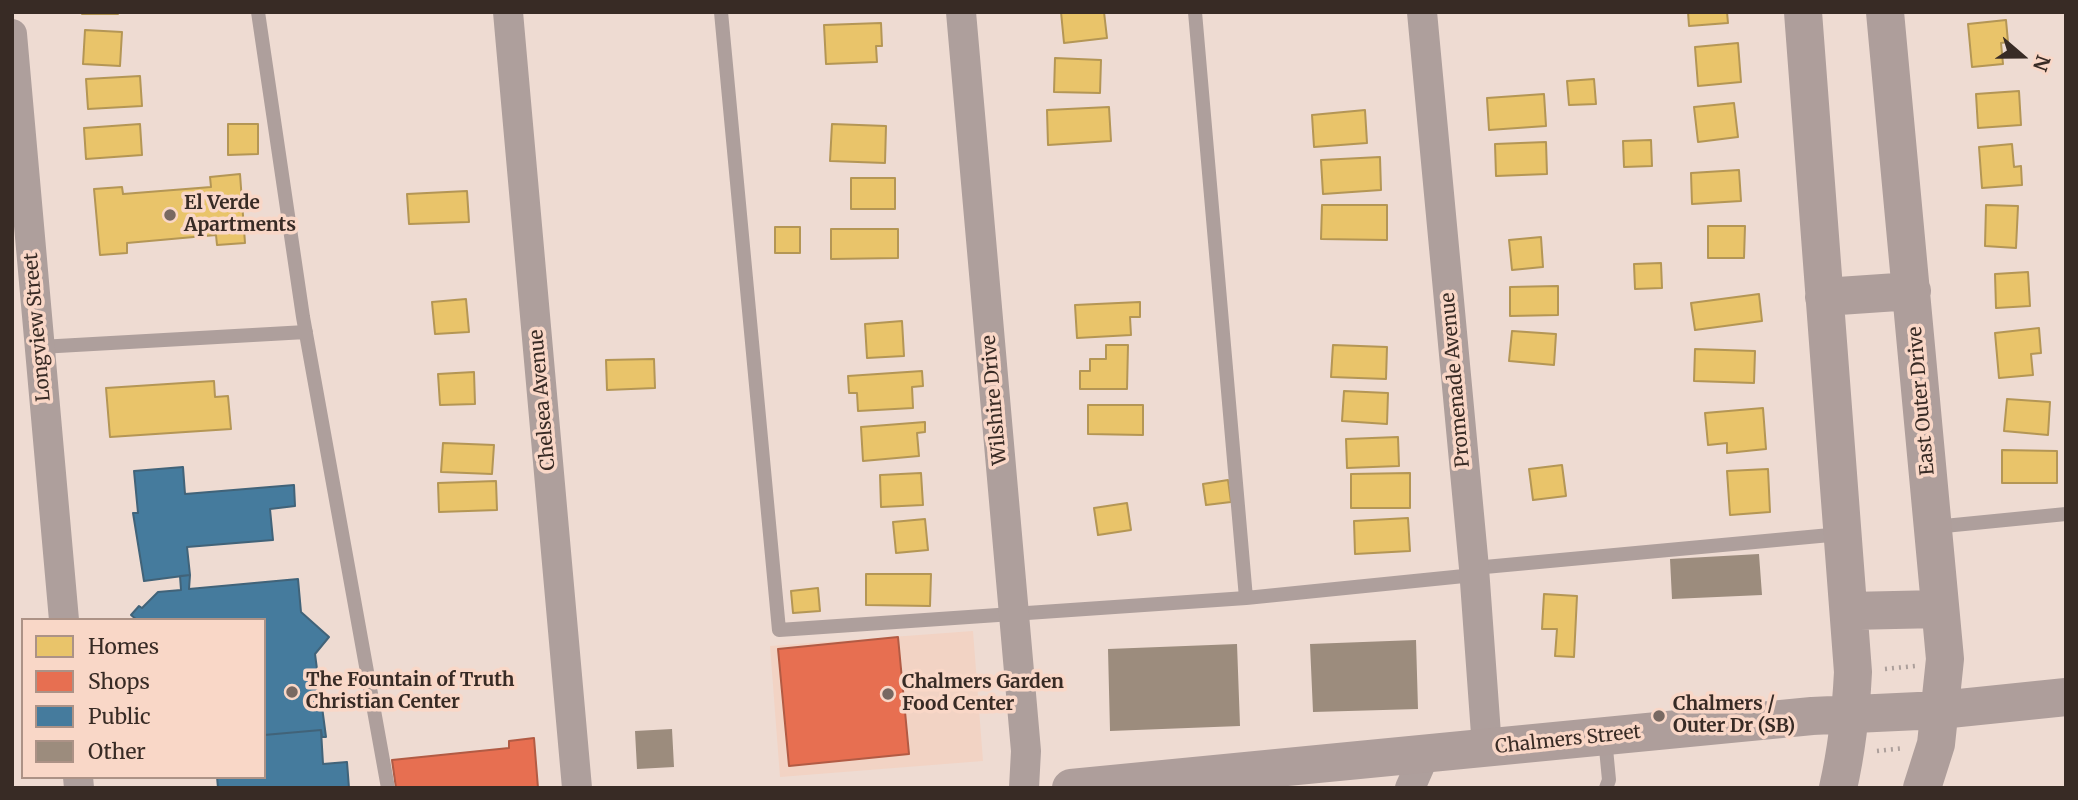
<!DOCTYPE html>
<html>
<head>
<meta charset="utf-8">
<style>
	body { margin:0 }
	#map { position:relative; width:2078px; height:800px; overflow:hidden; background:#eedbd2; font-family:Merriweather,serif }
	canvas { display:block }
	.frame { position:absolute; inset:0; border:14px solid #382b25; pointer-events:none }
	.legend { position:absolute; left:21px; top:618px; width:245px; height:161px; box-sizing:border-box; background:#f9d7c7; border:2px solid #ac9286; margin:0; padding:9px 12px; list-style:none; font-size:21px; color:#382b25 }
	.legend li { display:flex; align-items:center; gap:14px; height:35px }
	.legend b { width:35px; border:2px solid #ac9286 }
	.north { position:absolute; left:1987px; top:21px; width:70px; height:70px; -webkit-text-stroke:5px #f9d7c7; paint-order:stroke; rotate:110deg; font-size:19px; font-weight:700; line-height:28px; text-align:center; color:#382b25 }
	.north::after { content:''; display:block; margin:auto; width:24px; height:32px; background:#382b25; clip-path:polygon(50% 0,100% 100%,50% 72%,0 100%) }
</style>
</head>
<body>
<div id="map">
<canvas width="2078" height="800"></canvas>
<div class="frame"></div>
<ul class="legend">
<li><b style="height:19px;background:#e9c46a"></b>Homes</li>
<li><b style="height:19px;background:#e76f51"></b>Shops</li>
<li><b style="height:19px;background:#457b9d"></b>Public</li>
<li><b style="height:19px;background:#9c8c7d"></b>Other</li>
</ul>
<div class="north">N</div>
</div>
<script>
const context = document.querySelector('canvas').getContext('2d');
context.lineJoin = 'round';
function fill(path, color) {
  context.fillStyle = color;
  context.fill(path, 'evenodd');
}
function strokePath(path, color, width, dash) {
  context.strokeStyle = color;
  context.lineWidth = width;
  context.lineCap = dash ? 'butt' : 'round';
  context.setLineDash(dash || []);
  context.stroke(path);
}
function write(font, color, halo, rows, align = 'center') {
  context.font = font + ' Merriweather,serif';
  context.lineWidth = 7;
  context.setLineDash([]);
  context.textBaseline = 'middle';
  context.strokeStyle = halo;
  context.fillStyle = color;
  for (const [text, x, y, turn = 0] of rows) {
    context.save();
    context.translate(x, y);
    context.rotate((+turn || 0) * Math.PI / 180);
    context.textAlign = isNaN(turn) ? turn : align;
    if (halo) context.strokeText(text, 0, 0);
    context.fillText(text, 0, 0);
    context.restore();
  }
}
const built = new Path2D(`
	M973 631 983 761 780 777 770 646Z`);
const homes = new Path2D(`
	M82 12H118V14H82Z
	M1061 12H1104L1107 38 1064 43Z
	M1688 12H1727L1728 23 1689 26Z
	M2006 20 2008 42 2001 43 2003 64 1972 67 1968 24Z
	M881 23 882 46H876L877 62 826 64 824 25Z
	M85 30 122 32 120 66 83 64Z
	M1738 43 1741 82 1698 86 1695 47Z
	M1055 58 1101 60 1100 93 1054 92Z
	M140 76 142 106 88 109 86 79Z
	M1594 79 1596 104 1569 105 1567 81Z
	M2019 91 2021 125 1978 128 1976 94Z
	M1544 94 1546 126 1489 130 1487 98Z
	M1734 103 1738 137 1698 142 1694 107Z
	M1109 107 1111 141 1048 145 1047 110Z
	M1365 110 1367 143 1314 147 1312 115Z
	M140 124 142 155 86 159 84 128Z
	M228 124H258V154L228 155Z
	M832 124 886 126 885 163 830 161Z
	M1651 140 1652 166 1624 167 1623 141Z
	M1546 142 1547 174 1496 176 1495 144Z
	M2012 144 2014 167 2021 166 2022 185 1982 188 1979 147Z
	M1380 157 1381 190 1323 194 1321 160Z
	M1739 170 1741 201 1692 204 1691 173Z
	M240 174 245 243 217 245 216 235 127 243V253L100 255 94 189 122 187 123 194 211 187 210 177Z
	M851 178H895V209H851Z
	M467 191 469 222 409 224 407 194Z
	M1322 205H1387V240L1321 239Z
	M1986 205 2018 206 2016 248 1985 246Z
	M1708 226H1745L1744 258H1708Z
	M775 227H800V253H775Z
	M831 229H898V258L831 259Z
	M1541 237 1543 267 1512 270 1509 240Z
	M1661 263 1662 288 1635 289 1634 264Z
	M2028 272 2030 306 1996 308 1995 274Z
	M1558 286V315L1510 316V287Z
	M1759 294 1762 321 1695 330 1691 303Z
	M466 299 469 332 435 334 432 302Z
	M1140 302V317H1130L1131 335 1077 338 1075 305Z
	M902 321 904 356 867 358 865 324Z
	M2039 328 2041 353 2031 354 2033 375 1999 378 1995 333Z
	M1512 331 1556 334 1554 365 1509 361Z
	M1106 345H1128L1127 389H1080V371H1090V359H1106Z
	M1333 345 1387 347 1386 379 1331 377Z
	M1695 349 1755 351 1754 383 1694 381Z
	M654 359 655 388 607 390 606 360Z
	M922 371 923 386 912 387 913 408 858 411 857 393H849L848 376Z
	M474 372 475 404 440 405 438 374Z
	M214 381 215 397 228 396 231 429 110 437 106 388Z
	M1344 391 1388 393 1387 424 1342 421Z
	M2007 399 2050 402 2048 435 2004 431Z
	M1088 405H1143V435L1088 434Z
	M1763 408 1766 449 1727 453V443L1708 445 1705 413Z
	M925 422V432L917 433 919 456 863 461 861 427Z
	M1398 437 1399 466 1347 468 1346 439Z
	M443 443 494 445 492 474 441 472Z
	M2002 450 2057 451V483H2002Z
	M1562 465 1566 496 1533 500 1529 469Z
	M1768 469 1770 512 1730 515 1727 471Z
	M921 473 923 505 881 507 880 475Z
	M1410 473V508H1351V474Z
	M1228 480 1231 502 1206 505 1203 484Z
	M496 481 497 510 439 512 438 483Z
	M1127 503 1131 530 1098 535 1094 508Z
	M1408 518 1410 551 1355 554 1354 521Z
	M925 519 928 550 896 553 893 522Z
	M866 574H931L930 606 866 605Z
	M818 588 820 611 793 613 791 591Z
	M1544 594 1577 596 1574 657 1555 656 1557 629H1542Z`);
const shops = new Path2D(`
	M898 637 909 754 789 766 778 649Z
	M534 738 538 788H396L392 760 509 748V741Z`);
const public = new Path2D(`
	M183 467 185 494 294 485 295 506 270 509 273 540 187 547 190 575 144 581 133 513H138L134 471Z
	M190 575 189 589 298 579 301 612 329 637 315 654 326 737H322L321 730 264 735V620H137L131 615 139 606 142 608 158 592 181 590 180 576Z
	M321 730 323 764 347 762 349 788H218L217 777H264V735Z`);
const building = new Path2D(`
	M1759 554 1762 595 1672 599 1670 559Z
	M1416 640 1418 709 1313 712 1310 644Z
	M1237 644 1240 726 1110 731 1108 649Z
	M672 729 674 767 637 769 635 731Z`);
const path = new Path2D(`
	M1885 669 1915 666
	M1877 751 1904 748`);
const lane = new Path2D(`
	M258 12 303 317 388 788
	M721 12 779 630 1246 598 1474 575
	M1195 12 1246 598
	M40 347 306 332
	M1934 527 2066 514
	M1474 568 1841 534
	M1605 738 1609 780 1606 788`);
const street = new Path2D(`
	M508 12 577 788
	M961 12 1026 751 1024 788
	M1422 12 1474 568 1487 748
	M12 34 64 620
	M78 777 79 788
	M1410 788 1425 754`);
const secondary = new Path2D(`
	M1803 12 1853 672C1851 711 1847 749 1838 788
	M1885 12 1945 659 1936 744 1922 788
	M1824 297 1912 291
	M1849 611 1940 609
	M1071 788 1812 716 1940 710 2066 697`);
const markers = [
	[170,215,7,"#786962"],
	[292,692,7,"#786962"],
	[888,694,7,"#786962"],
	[1659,716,7,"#786962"]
];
const poiNames = [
	["El Verde",184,204],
	["Apartments",184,226],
	["The Fountain of Truth",306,681],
	["Christian Center",306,703],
	["Chalmers Garden",902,683],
	["Food Center",902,705],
	["Chalmers /",1673,705],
	["Outer Dr (SB)",1673,727]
];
const streetNames = [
	["Longview Street",38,327,-95],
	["Promenade Avenue",1456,380,-95],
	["Chelsea Avenue",543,400,-95],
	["Wilshire Drive",995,400,-95],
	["East Outer Drive",1922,401,-95],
	["Chalmers Street",1568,740,-6]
];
fill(built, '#f2d3c4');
fill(homes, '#e9c46a');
strokePath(homes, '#b49655', 2);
fill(shops, '#e76f51');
strokePath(shops, '#b25b44', 2);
fill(public, '#457b9d');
strokePath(public, '#416379', 2);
fill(building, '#9c8c7d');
strokePath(path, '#ac9f9b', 4.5, [2, 5]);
strokePath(lane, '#ae9f9c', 14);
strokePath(street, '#ae9f9c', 30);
strokePath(secondary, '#ae9e9b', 38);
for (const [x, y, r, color] of markers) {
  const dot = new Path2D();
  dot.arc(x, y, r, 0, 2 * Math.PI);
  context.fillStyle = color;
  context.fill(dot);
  strokePath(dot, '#f9d7c7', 2.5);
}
write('bold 19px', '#382b25', '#f9d7c7', poiNames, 'left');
write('19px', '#382b25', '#f9d7c7', streetNames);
</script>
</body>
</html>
